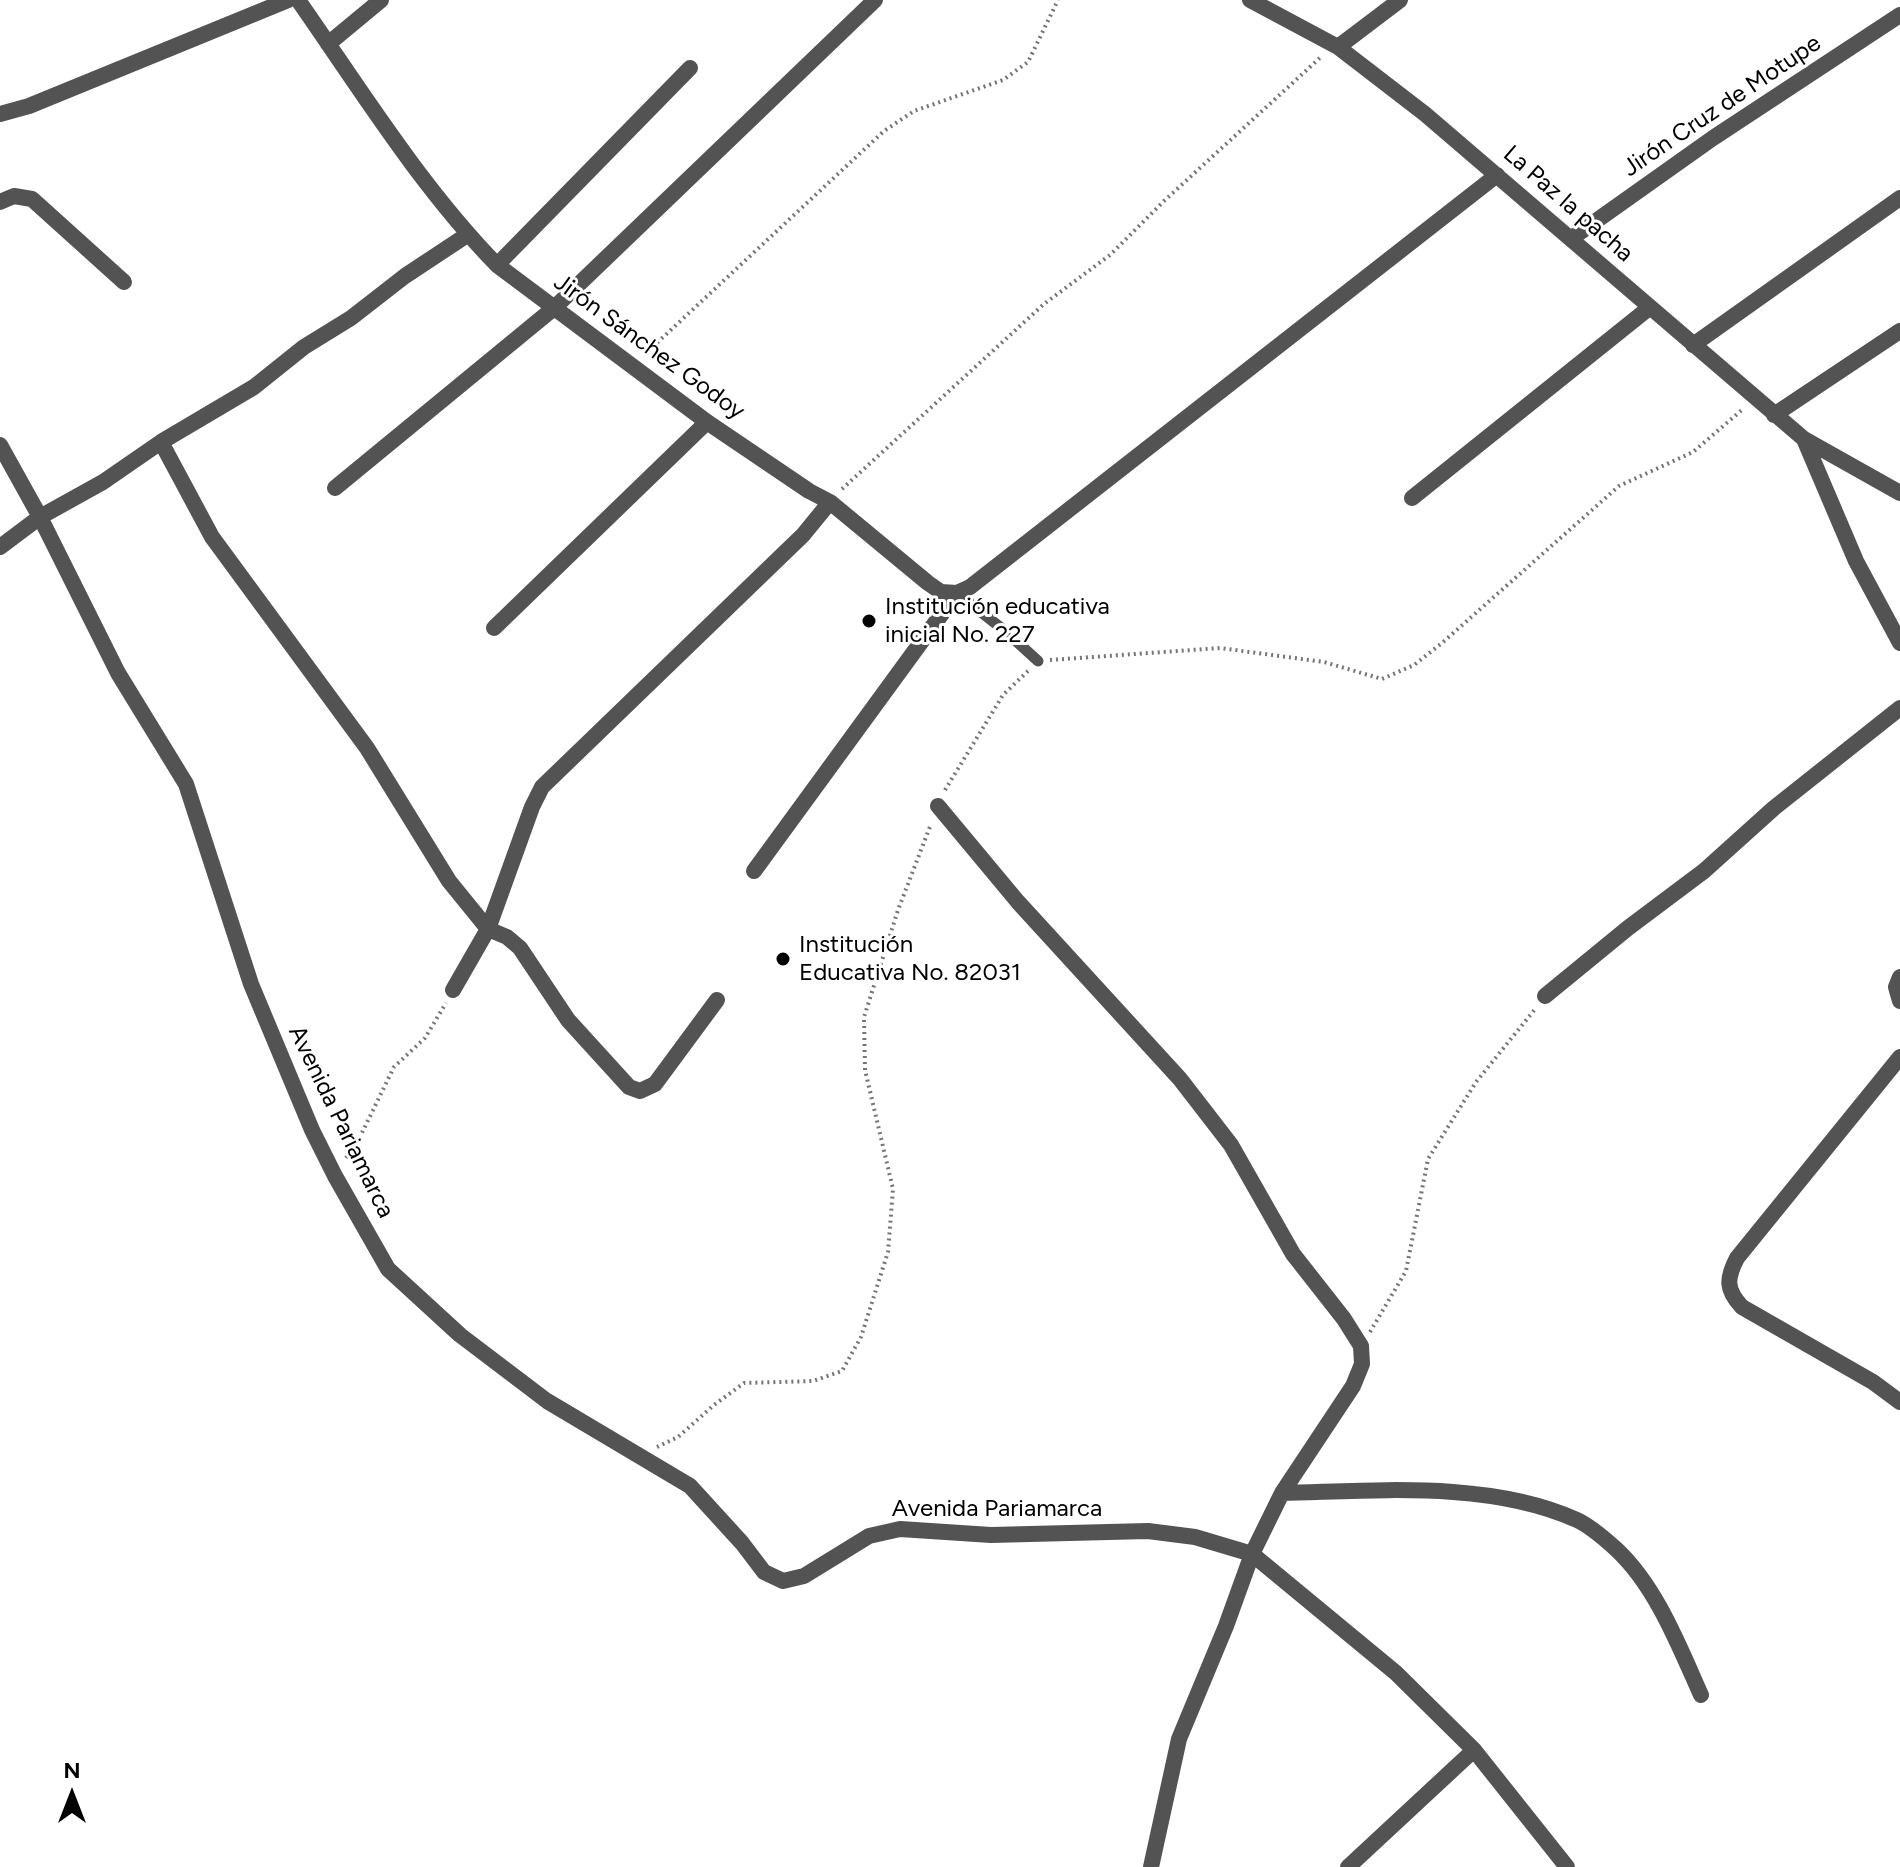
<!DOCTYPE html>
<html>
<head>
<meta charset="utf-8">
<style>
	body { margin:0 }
	#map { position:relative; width:1900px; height:1867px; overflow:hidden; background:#fff; font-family:Figtree,sans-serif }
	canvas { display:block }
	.north { position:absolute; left:32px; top:1755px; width:80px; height:80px; -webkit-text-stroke:6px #fff; paint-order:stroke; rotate:0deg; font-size:22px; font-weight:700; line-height:32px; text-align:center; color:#000 }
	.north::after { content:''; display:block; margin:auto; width:28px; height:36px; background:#000; clip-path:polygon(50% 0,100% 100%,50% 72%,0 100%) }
</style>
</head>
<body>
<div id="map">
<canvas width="1900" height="1867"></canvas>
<div class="north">N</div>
</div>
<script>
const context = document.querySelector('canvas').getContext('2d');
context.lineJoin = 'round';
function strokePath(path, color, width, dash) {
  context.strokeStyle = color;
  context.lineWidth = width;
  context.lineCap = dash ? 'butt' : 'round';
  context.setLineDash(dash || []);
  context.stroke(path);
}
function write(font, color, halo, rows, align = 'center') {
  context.font = font + ' Figtree,sans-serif';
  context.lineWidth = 6;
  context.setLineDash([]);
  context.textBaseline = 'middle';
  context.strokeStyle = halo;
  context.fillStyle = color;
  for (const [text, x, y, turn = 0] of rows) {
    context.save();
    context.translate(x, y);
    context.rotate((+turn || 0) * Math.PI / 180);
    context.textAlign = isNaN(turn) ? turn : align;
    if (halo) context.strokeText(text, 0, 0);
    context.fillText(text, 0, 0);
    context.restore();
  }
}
const path = new Path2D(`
	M644 355 884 131 914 111 1003 80 1028 62 1058 0
	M842 489 1044 304 1110 255 1164 201 1322 56
	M1050 660 1220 648 1324 662 1382 679 1414 665 1442 643 1619 486 1693 452 1743 409
	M945 790 1003 695 1029 670
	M346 1158 358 1141 394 1067 425 1038 446 1003
	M1370 1332 1406 1271 1428 1159 1476 1082 1536 1008
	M657 1447 678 1437 714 1405 744 1383 813 1381 842 1371 861 1337 888 1252 893 1189 865 1070 864 1017 898 910 931 824`);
const service = new Path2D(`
	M957 593 1005 631 1038 661`);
const minor = new Path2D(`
	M298 0C361 90 420 186 497 265L707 422 809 491 830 502 928 583 941 592 957 593
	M1250 0 1338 47 1425 114 1804 439 1856 561 1900 643
	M328 44 381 0
	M1338 47 1400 0
	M0 114 29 106 288 0
	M0 202 14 196 32 199 124 282
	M1572 238 1713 138 1900 15
	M497 265 690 68
	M1693 345 1900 198
	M1774 415 1900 331
	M1804 439 1900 493
	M161 442 212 537 367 748 449 881 488 929 507 937 520 948 568 1020 629 1087 640 1091 655 1084 717 1000
	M0 445 40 517 118 673 186 784 251 984 312 1130 335 1176 388 1269 460 1335 547 1401 690 1486 742 1543 764 1572 783 1581 804 1576 869 1536 900 1529 991 1535 1148 1531 1195 1537 1252 1554 1396 1673 1474 1750 1567 1867
	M335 488 554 308 875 0
	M1412 498 1649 308
	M0 547 40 517 103 482 161 442 254 387 304 347 351 318 405 276 467 235
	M494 628 707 422
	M938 806 1018 902 1180 1079 1231 1145 1293 1254 1344 1319 1361 1346 1362 1364 1353 1386 1282 1493 1252 1554 1226 1626 1179 1739 1151 1867
	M754 871 957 593 970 587 1497 175
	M1900 977 1896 987 1900 1001
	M453 990 488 929 532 807 542 787 803 535 830 502
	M1545 996 1628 928 1704 871 1774 808 1900 708
	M1900 1057 1737 1258C1726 1279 1726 1290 1742 1307L1873 1382 1900 1402
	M1282 1493C1375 1491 1489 1480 1577 1520 1590 1526 1605 1539 1616 1549 1656 1586 1679 1646 1701 1695
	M1348 1867 1474 1750`);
const markers = [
	[869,621,8,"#000"],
	[783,959,8,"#000"]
];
const streetNames = [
	["Jirón Cruz de Motupe",1722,106,-34],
	["La Paz la pacha",1568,204,41],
	["Jirón Sánchez Godoy",649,347,36],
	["Avenida Pariamarca",341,1122,64],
	["Avenida Pariamarca",997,1509]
];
const poiNames = [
	["Institución educativa",885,607],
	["inicial No. 227",885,635],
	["Institución",799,945],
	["Educativa No. 82031",799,973]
];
strokePath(path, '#757575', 4, [2, 4]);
strokePath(service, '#535353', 11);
strokePath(minor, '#535353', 16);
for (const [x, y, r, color] of markers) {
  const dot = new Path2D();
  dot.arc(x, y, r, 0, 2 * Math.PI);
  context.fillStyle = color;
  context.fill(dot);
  strokePath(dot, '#fff', 3);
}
write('24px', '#000', '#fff', streetNames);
write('24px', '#000', '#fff', poiNames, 'left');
</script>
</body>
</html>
